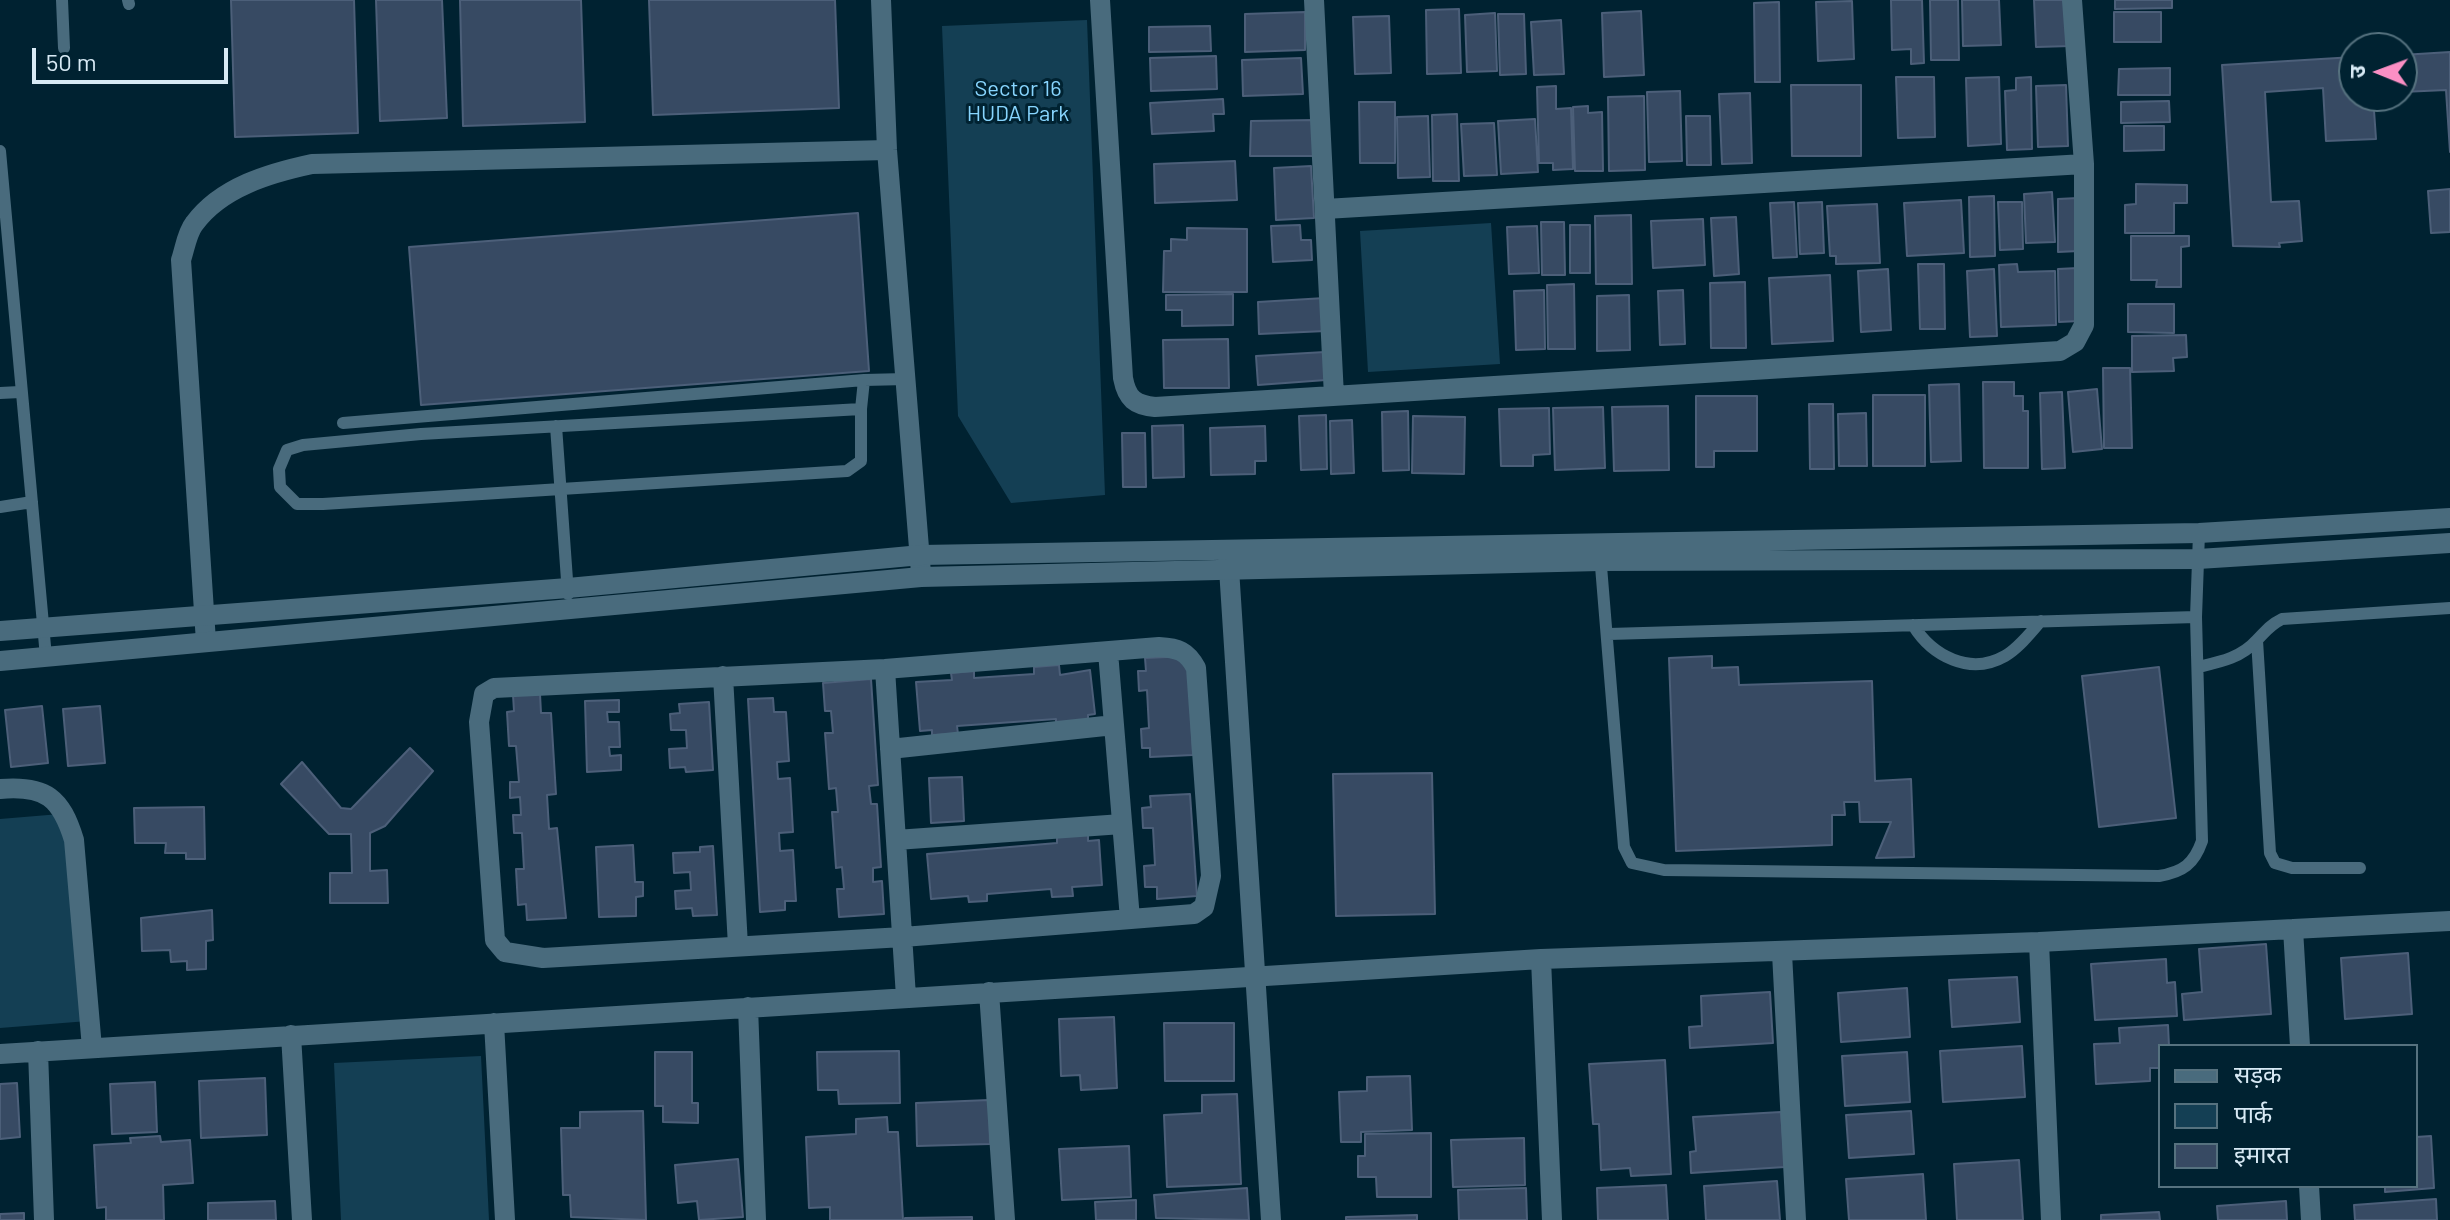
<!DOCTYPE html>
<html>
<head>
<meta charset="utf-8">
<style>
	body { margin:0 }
	#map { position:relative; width:2450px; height:1220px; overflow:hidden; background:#002231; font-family:Barlow,"Noto Sans Devanagari",sans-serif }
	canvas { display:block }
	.legend { position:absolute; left:2158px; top:1044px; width:260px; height:144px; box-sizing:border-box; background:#002231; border:2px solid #56727f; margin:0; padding:10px 14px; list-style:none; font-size:24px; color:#d8eaf5 }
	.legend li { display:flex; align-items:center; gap:16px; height:40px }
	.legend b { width:40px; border:2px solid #56727f }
	.north { position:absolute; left:2338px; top:32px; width:80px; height:80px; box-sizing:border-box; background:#002231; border:2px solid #56727f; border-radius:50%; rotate:271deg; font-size:22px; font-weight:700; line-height:32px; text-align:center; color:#d8eaf5 }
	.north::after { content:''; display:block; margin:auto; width:28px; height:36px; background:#fb8fc4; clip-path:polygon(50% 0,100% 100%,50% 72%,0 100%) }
	.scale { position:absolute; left:32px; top:48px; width:196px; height:36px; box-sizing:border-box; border:4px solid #d8eaf5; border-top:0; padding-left:10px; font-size:24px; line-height:28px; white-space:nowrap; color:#d8eaf5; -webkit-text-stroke:6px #002231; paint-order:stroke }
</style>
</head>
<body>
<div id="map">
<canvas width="2450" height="1220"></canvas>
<ul class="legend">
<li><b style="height:10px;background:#496b7d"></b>सड़क</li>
<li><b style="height:22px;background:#143f54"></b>पार्क</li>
<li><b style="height:22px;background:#374a63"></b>इमारत</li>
</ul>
<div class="north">उ</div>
<div class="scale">50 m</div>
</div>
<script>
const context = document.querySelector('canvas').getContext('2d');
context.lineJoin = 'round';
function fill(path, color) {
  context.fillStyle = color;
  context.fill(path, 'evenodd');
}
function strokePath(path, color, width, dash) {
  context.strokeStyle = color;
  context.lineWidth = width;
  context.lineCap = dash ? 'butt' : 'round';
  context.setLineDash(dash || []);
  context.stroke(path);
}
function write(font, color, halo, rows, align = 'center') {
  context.font = font + ' Barlow,sans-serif';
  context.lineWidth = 6;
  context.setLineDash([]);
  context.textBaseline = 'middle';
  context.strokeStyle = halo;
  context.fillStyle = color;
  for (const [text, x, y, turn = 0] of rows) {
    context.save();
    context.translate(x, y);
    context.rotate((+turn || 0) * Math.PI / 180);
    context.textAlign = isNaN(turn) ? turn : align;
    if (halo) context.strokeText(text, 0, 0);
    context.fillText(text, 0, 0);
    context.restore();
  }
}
const green = new Path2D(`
	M1087 20 1105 495 1011 503 958 416 942 26Z
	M1491 223 1500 364 1368 372 1360 231Z
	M72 813 88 1021 0 1028V819Z
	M481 1056 489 1220H341L334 1063Z`);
const building = new Path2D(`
	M231 0H354L358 133 235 137Z
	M376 0H442L447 118 380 121Z
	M460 0H581L585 122 463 126Z
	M649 0H835L839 108 653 115Z
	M1891 0H1922L1924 63 1911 64V49L1892 50Z
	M1930 0H1958L1959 60H1931Z
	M1962 0H1999L2001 45 1963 46Z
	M2034 0H2069L2071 46 2036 47Z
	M2115 0H2172V8L2115 9Z
	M1852 1 1854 59 1818 61 1816 2Z
	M1779 2 1780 82H1755L1754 3Z
	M1459 9 1461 73 1427 74 1426 10Z
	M1641 11 1644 75 1604 77 1602 13Z
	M1305 12V50L1245 52V14Z
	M2114 12H2161V42H2114Z
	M1495 13 1497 71 1467 72 1465 15Z
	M1498 14H1524L1526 74 1500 75Z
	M1389 16 1391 73 1355 74 1353 17Z
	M1561 20 1564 74 1534 75 1531 22Z
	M1210 26 1211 51 1149 52V27Z
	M2450 52V152L2446 90 2402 92V55Z
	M1216 56 1217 89 1151 91 1150 58Z
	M2354 57V96H2373L2376 139 2326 141 2323 88 2265 92 2271 202 2299 201 2302 241 2279 243 2280 247 2233 246 2222 65Z
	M1301 58 1303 94 1243 96 1242 60Z
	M2170 68V95H2118L2119 69Z
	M1896 77H1934L1935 137 1898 138Z
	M1999 77 2001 144 1968 146 1966 78Z
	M2031 77 2032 149 2007 150 2005 91 2016 90V78Z
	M1791 85H1861V156H1792Z
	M2066 85 2068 146 2038 147 2036 86Z
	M1556 86V109L1571 108 1573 169 1553 170V163H1539L1537 87Z
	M1680 91 1682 161 1649 162 1647 92Z
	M1750 93 1752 163 1722 164 1719 94Z
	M1644 96 1645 170 1609 171 1608 97Z
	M1223 99 1224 114H1213L1214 131 1152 134 1150 103Z
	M2169 101 2170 122 2121 123V102Z
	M1359 102H1395V163H1360Z
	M1588 106V113L1602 112 1603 171H1575L1573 107Z
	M1457 114 1459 181H1433L1432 115Z
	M1428 116 1430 177 1398 178 1397 117Z
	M1686 116H1710L1711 165H1687Z
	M1535 119 1538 172 1501 174 1498 121Z
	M1313 120V156H1250L1251 121Z
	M1494 123 1497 175 1464 176 1461 124Z
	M2124 126H2164V150L2124 151Z
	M1235 161 1237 200 1155 203 1154 164Z
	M1311 166 1314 218 1276 220 1274 168Z
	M2136 184 2187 185V203H2174V233H2125V205L2136 204Z
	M2450 189V232L2431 233 2428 191Z
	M2052 192 2055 242 2026 243 2024 194Z
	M1994 196 1995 256 1970 257 1969 197Z
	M2078 198 2079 251 2058 252V199Z
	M1961 200 1964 253 1907 256 1904 203Z
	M1794 202 1797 257 1773 258 1770 203Z
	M1822 202 1824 253 1800 254 1798 203Z
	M1998 202H2022L2023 249 2000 250Z
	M1877 204 1880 263 1836 264V256H1830L1827 206Z
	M858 213 869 371 421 405 409 247Z
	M1631 215 1632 284H1596L1595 216Z
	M1736 217 1739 274 1714 276 1711 218Z
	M1703 219 1705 265 1653 268 1651 221Z
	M1541 222H1564L1565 275H1542Z
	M1300 225 1301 240H1311L1312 260 1273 262 1271 226Z
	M1570 225H1590V273H1570Z
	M1537 226 1539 273 1509 274 1507 227Z
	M1187 228 1247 229V292H1163L1164 251H1171V239L1187 240Z
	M2131 236H2189V246L2181 247V287H2156L2157 280H2131Z
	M1918 264H1944L1945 329H1920Z
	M2017 264 2018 272 2055 271 2056 325 2001 327 1999 265Z
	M2078 268 2080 321 2059 322 2058 269Z
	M1888 269 1891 330 1861 332 1858 271Z
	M1994 269 1997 336 1970 337 1967 271Z
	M1830 275 1833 341 1772 344 1769 278Z
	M1745 282 1746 348H1711L1710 283Z
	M1574 284 1575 349H1548L1547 285Z
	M1544 290 1545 349 1516 350 1514 291Z
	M1683 290 1685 344 1660 345 1658 291Z
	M1233 294V325L1182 326V310H1166V295Z
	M1629 295 1630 350 1597 351V296Z
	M1325 298 1326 331 1259 334 1258 302Z
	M2128 304H2174V333L2128 332Z
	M2186 335 2187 357 2173 358 2174 371 2132 372V336Z
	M1228 339 1229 388H1164L1163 340Z
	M1325 352 1326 380 1258 385 1256 356Z
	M2103 368H2130L2132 448H2104Z
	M1983 382H2014V396H2023V411H2028V468H1984Z
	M1959 384 1961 461 1931 462 1929 385Z
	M2097 389 2102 449 2073 452 2068 392Z
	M2062 392 2065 468 2042 469 2040 393Z
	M1873 395H1925V466H1873Z
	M1696 396H1757V451H1714V467H1696Z
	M1809 404H1833L1834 469H1810Z
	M1668 406 1669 470 1614 471 1612 407Z
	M1603 407 1605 468 1555 470 1553 408Z
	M1549 408 1550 454 1533 455V466H1501L1499 409Z
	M1408 411 1409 470 1383 471 1382 412Z
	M1866 413 1867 466H1839L1838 414Z
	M1326 415 1327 469 1301 470 1299 416Z
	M1413 416 1465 417 1464 474 1412 473Z
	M1352 420 1354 473 1331 474 1330 421Z
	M1183 425 1184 477 1153 478 1152 426Z
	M1265 426 1266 461H1255V474L1211 475 1210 428Z
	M1122 433H1145L1146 487H1123Z
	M1188 656 1193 755 1150 757V748H1142L1141 729 1149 728 1147 690 1139 691 1138 671H1146L1145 658Z
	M1712 656V668L1738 667 1739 685 1872 681 1875 781 1911 779 1914 857 1876 858 1891 822H1860L1859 802H1844L1845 815H1832V845L1676 851 1669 658Z
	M1059 665 1060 675 1090 670 1095 714 1088 715V725L1056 727V719L957 726 958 734 932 735V730L920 731 916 682 952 680 951 673 974 671V678L1034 674V667Z
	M2159 667 2176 818 2099 827 2082 676Z
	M871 679 878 785 869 786 871 804H877L881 867 873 868V882L882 881 884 914 839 917 837 889H844L842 867 836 868 832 812H838L836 788 829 789 825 733H833L831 711H825L823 683Z
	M540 694 541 713H551L556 794 547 795 549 829 557 828 566 918 527 920 526 904 518 905 516 869H524L522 833H514L513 815H521L520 797 510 798V782H519L516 746H509L507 712 514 711 513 695Z
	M773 698 774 712H786L789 761 777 762 778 779 790 778 793 832 779 833 780 851 793 850 796 901H785V910L760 912 748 699Z
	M619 700V712H607L608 722H619L620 747H609L610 756 621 755V770L587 772 585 701Z
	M709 702 713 770 686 772 685 767 670 768 669 749 687 748 686 730H671L670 714 680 713 679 704Z
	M42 706 48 763 11 767 5 710Z
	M100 706 105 763 68 766 63 709Z
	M410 748 433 771 385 826 370 833V871L387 870 388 903H330V873H352L351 834H329L281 784 302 762 341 808 351 809Z
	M1432 773 1435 914 1336 916 1333 774Z
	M962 777 964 821 931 823 929 778Z
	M1190 794 1197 896 1157 899V887H1145L1144 866 1155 865 1153 828H1143L1142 808 1151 807 1150 796Z
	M204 807 205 859H186V853H165L166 843H135L134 808Z
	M1088 833V841L1099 840 1102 885 1072 887 1073 896 1052 897 1051 889 987 894V901L969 902 968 896 931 899 927 854 1057 843V836Z
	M633 845 635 882H643V896L636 897V916L599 917 596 847Z
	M713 846 717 915 693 916 692 908 676 909 675 891 691 890 690 872 674 873 673 853 700 852V847Z
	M212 910 213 940 206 941V969L187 970V961L171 962 170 950 142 951 141 918Z
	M2266 944 2271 1014 2184 1020 2182 994 2202 992 2199 949Z
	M2408 953 2412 1014 2345 1019 2341 958Z
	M2166 959 2167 983 2175 982 2177 1016 2095 1020 2091 964Z
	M2017 977 2020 1022 1952 1027 1949 980Z
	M1907 988 1910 1037 1841 1042 1838 993Z
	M1770 992 1773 1043 1690 1048 1689 1027 1702 1026 1701 996Z
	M1114 1017 1117 1088 1081 1090 1080 1075 1061 1076 1059 1019Z
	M1164 1023H1234V1081H1165Z
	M2168 1025 2169 1046H2160V1068H2150V1081L2096 1084 2094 1044 2120 1043 2119 1028Z
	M2022 1046 2025 1097 1943 1102 1940 1051Z
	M899 1051 900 1103 839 1104 838 1090H818L817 1052Z
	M655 1052H692V1103H698V1123L663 1122V1106H655Z
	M1907 1052 1910 1102 1845 1106 1842 1056Z
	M1665 1060 1671 1174 1631 1176 1630 1168 1601 1170 1599 1124H1593L1589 1064Z
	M1410 1076 1412 1130 1361 1132V1142H1341L1339 1092 1367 1091V1077Z
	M265 1078 267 1135 201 1138 199 1081Z
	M155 1082 157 1132 112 1134 110 1084Z
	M17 1083 20 1137 0 1139V1084Z
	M1237 1094 1241 1184 1167 1187 1164 1115 1202 1113V1095Z
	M989 1100 990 1144 917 1146 916 1103Z
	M643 1111 646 1220 571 1217 570 1195H563L561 1128H580V1112Z
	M1911 1111 1914 1154 1849 1158 1846 1115Z
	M1781 1112 1785 1167 1691 1173 1690 1152 1696 1151 1693 1117Z
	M887 1117 888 1132H898L903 1220H830V1207L809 1208 806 1137 856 1134V1119Z
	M1431 1133V1197H1377L1376 1177H1358V1156H1365V1134Z
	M160 1136 161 1142 190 1140 193 1183 163 1185 164 1220H106V1207L97 1208 94 1145 131 1143 130 1138Z
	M2431 1136 2434 1188 2385 1192V1186H2416V1137Z
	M1524 1138 1525 1185 1453 1187 1451 1140Z
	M1129 1146 1131 1197 1062 1200 1059 1149Z
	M738 1159 743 1217 699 1220 697 1201 678 1203 675 1165Z
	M2019 1160 2023 1220H1957L1954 1164Z
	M1923 1174 1926 1220H1849L1846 1179Z
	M1777 1181 1780 1220H1706L1704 1186Z
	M1666 1185 1668 1220H1598L1597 1188Z
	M1247 1188 1249 1220 1156 1218 1154 1195Z
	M1526 1188 1527 1220H1459L1458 1190Z
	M2436 1199 2437 1220H2355L2354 1205Z
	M1136 1200V1220H1096L1095 1202Z
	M275 1201 276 1220H208V1203Z
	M2286 1201 2287 1220H2218L2217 1206Z
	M2159 1212 2160 1220H2101V1215Z
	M24 1213V1220H0V1214Z
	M1417 1215V1220H1346V1217Z
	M972 1217V1220H905V1218Z`);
const service = new Path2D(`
	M62 0 64 48
	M128 0 129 4
	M0 151 46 657
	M0 393 20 392
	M861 409V461L847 471 323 504H297L280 487 279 469 287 450 303 445 421 434 861 409 864 380 906 379
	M343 423 864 380
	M556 426 568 594
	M0 507 32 502
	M1600 554 1624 847 1632 863 1664 870 2159 876C2183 872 2194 864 2202 841L2196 617 2199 533
	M1913 625C1932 656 1970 676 2005 656 2019 648 2030 633 2041 621
	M1609 634 2196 617
	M2257 640 2270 853 2275 863 2292 868H2360
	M2198 667C2220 662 2241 658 2257 640 2266 631 2270 625 2282 619L2450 608`);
const minor = new Path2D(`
	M881 0 887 150 921 573
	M1100 0 1123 378C1127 399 1135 405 1155 407L2060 351 2075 342 2084 325V164L2072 0
	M1314 0 1334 396
	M1325 209 2084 164
	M1228 553 1271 1220
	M206 642 181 260C185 248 187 233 194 224 221 187 270 173 312 164L887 150
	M1159 647C1178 648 1187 651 1196 668L1211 876 1204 907 1194 914 903 937 543 958 505 952 495 940 479 722 484 694 494 688 885 669Z
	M1108 652 1130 919
	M885 669 906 997
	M723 676 738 946
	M890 749 1114 725
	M0 789C46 785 61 798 74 840L92 1048
	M896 840 1122 824
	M2293 929 2300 1046
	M2039 942 2051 1220
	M1782 953 1796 1220
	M1541 959 1552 1220
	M989 992 1005 1220
	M748 1007 756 1220
	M494 1023 505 1220
	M291 1035 302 1220
	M38 1051 44 1220
	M0 1054 1541 959 2039 942 2450 921
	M2309 1186 2311 1220`);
const tertiary = new Path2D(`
	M0 631 568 588 921 555 2199 533 2450 518
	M0 661 921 577 1600 561 2198 559 2450 543`);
const parkNames = [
	["Sector 16",1018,89],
	["HUDA Park",1018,114]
];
fill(green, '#143f54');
fill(building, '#374a63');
strokePath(building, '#4c5f79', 2);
strokePath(service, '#496b7d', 12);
strokePath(minor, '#496b7d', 20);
strokePath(tertiary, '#496b7d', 20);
write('22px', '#87d5fe', '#002231', parkNames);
</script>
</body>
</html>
